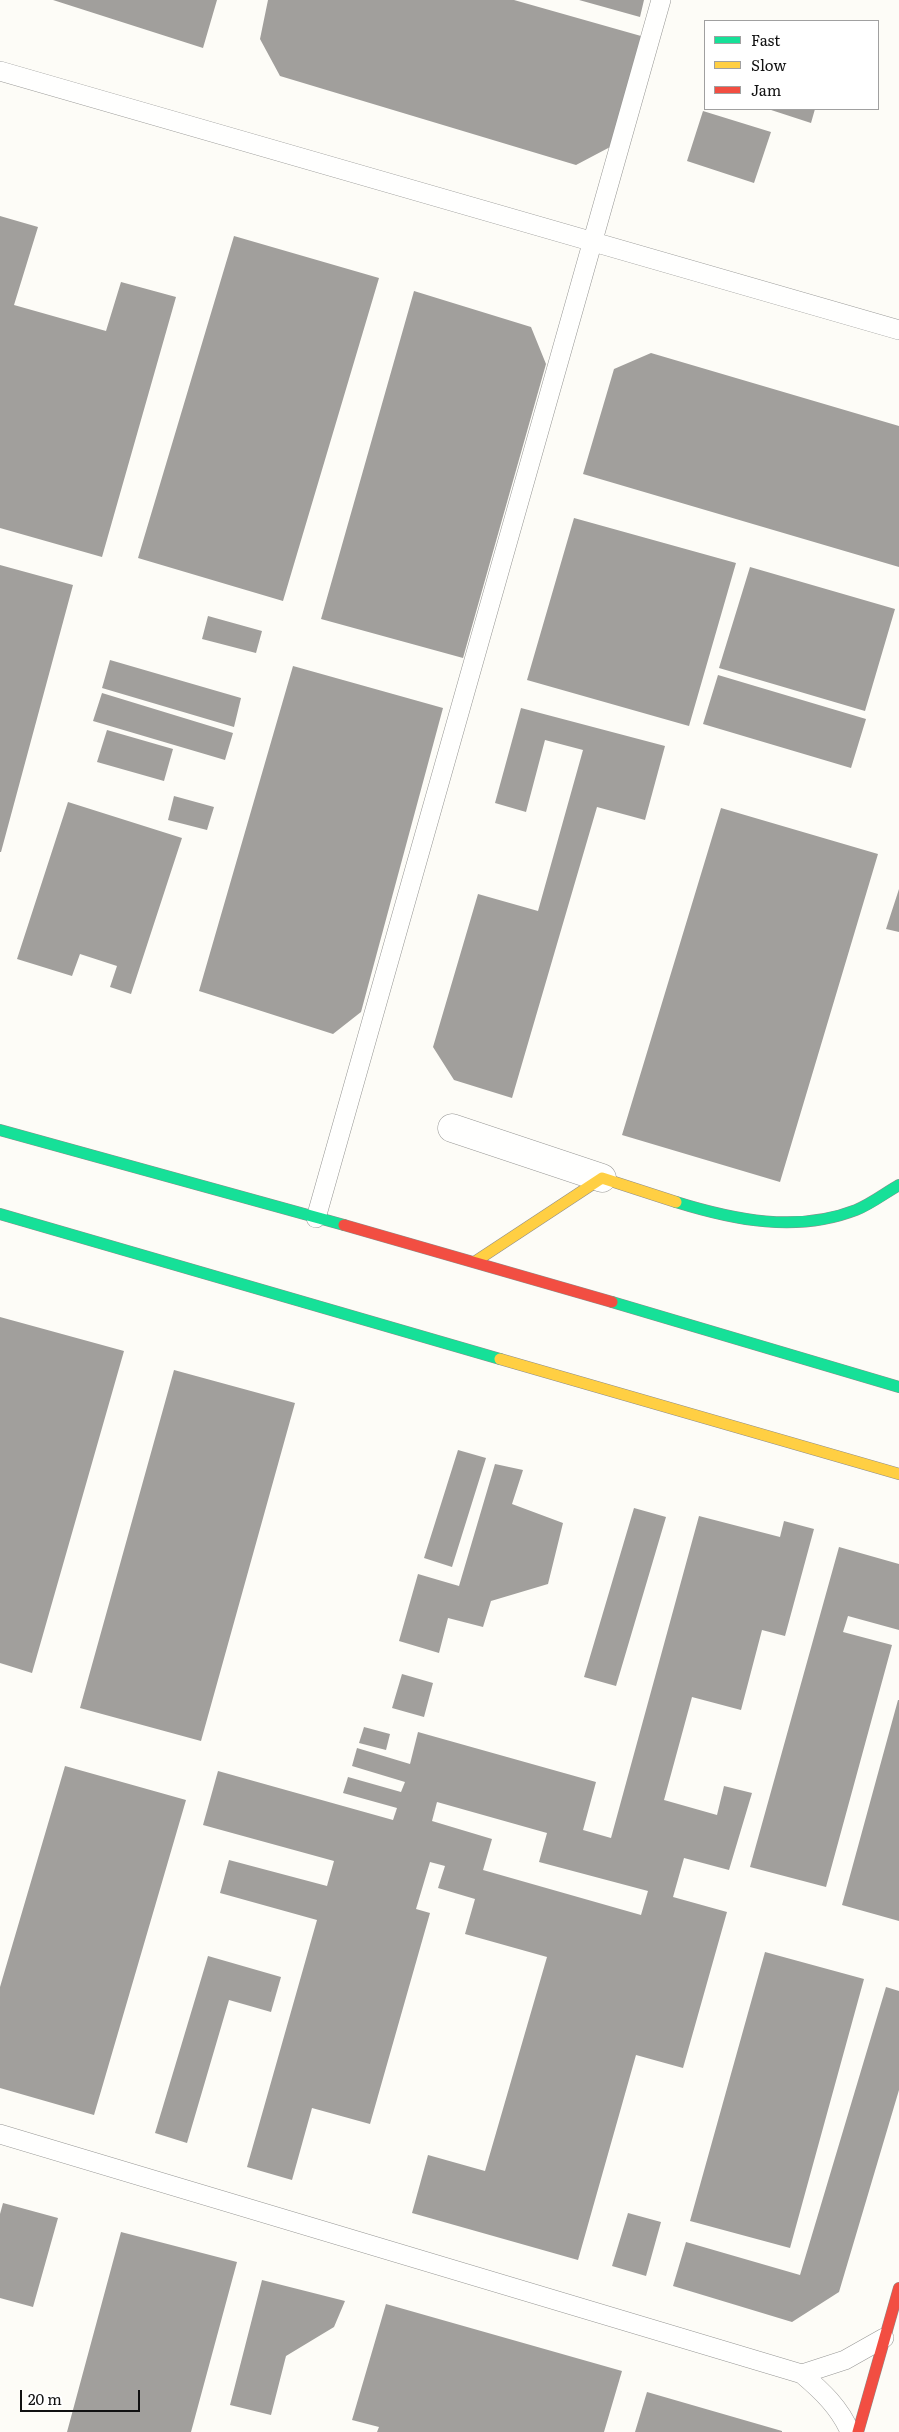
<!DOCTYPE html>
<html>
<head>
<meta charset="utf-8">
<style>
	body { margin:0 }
	#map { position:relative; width:899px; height:2432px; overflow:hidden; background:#fdfcf7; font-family:Literata,serif }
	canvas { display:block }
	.legend { position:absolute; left:704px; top:20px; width:175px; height:90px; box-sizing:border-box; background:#fff; border:1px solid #a0a0a0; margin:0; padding:6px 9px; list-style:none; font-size:15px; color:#111 }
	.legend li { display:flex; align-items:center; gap:10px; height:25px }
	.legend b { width:25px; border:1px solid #a0a0a0 }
	.scale { position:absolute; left:20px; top:2390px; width:120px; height:22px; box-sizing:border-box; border:2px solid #111; border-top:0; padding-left:6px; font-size:15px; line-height:18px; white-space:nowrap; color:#111; -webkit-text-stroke:4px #fff; paint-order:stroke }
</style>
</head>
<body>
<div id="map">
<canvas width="899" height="2432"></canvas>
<ul class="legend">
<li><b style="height:6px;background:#16e098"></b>Fast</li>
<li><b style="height:6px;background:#ffcf43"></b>Slow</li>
<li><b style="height:6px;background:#f24e42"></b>Jam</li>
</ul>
<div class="scale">20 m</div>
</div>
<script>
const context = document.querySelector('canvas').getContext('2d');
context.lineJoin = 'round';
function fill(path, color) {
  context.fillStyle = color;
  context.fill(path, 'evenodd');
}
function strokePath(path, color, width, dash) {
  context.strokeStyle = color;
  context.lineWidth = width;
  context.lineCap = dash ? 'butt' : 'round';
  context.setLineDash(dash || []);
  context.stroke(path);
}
const building = new Path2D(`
	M53 0H217L203 48Z
	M268 0H514L641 36 612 146 576 165 280 76 260 39Z
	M579 0H644L640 17Z
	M768 109H815L811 123Z
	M703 111 771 132 754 183 687 161Z
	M0 216 38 227 14 305 106 331 121 282 176 297 102 557 0 528Z
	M234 236 379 278 283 601 138 558Z
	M414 291 531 327 546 364 463 658 321 619Z
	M651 353 899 426V567L583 474 614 369Z
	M574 518 736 563 689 726 527 680Z
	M0 565 73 585 1 852H0Z
	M750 567 895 609 865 711 719 668Z
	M208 616 262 631 256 653 202 639Z
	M110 660 241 698 234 727 102 688Z
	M293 666 443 708 361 1012 333 1034 199 991Z
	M718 675 866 719 851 768 703 724Z
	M102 693 233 733 225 760 93 721Z
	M521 708 665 746 645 820 597 807 512 1098 454 1080 433 1047 478 894 538 911 583 750 545 740 526 812 495 803Z
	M107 730 173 749 164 781 97 762Z
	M174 796 214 807 207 830 168 820Z
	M68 802 182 838 131 994 110 987 117 966 80 954 72 976 17 959Z
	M721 808 878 854 780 1182 622 1135Z
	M899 889V932L886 929Z
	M0 1317 124 1351 32 1673 0 1663Z
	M174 1370 295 1403 201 1741 80 1708Z
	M458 1450 486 1458 452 1567 424 1558Z
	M495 1464 523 1470 512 1504 563 1523 548 1584 491 1601 483 1627 448 1618 439 1653 399 1641 418 1574 459 1586Z
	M634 1508 666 1517 616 1686 584 1677Z
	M699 1516 780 1537 784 1521 814 1529 785 1636 762 1630 741 1710 692 1697 664 1800 717 1815 724 1786 752 1793 729 1870 684 1858 673 1897 727 1912 683 2068 636 2055 578 2260 412 2213 428 2155 485 2171 547 1957 465 1934 475 1899 438 1888 445 1866 430 1862 416 1909 430 1913 370 2124 312 2108 292 2180 247 2167 317 1920 220 1893 229 1860 327 1886 334 1861 203 1825 218 1771 393 1820 397 1808 343 1793 348 1777 401 1792 405 1782 352 1766 357 1748 410 1764 418 1732 596 1782 583 1830 611 1838ZM437 1802 547 1833 539 1862 648 1891 641 1915 483 1870 492 1839 432 1821Z
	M839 1547 899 1564V1630L848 1616 843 1632 892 1645 826 1887 750 1867Z
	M402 1674 433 1683 424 1717 392 1708Z
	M898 1700H899V1921L842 1905Z
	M364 1727 390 1734 386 1750 359 1743Z
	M65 1766 186 1800 94 2115 0 2088V1987Z
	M765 1952 864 1979 790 2248 690 2221Z
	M208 1956 281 1977 271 2012 229 2000 187 2143 155 2133Z
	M886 1987 899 1991V2090L839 2292 792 2322 673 2286 686 2242 800 2275Z
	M3 2203 58 2218 33 2307 0 2298V2214Z
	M628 2213 661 2222 646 2276 612 2266Z
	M121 2232 237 2262 191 2432H67Z
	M262 2280 345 2301 334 2327 286 2356 271 2415 230 2405Z
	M386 2304 622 2371 604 2432H377L379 2427 352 2420Z
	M647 2392 782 2431V2432H635Z`);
const lane = new Path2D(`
	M0 71 899 330
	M316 1218 661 0
	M0 2134 802 2374C822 2391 840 2408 850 2432
	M802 2374 845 2360 884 2338`);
const street = new Path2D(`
	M452 1128 602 1178`);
const fast = new Path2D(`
	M0 1130 344 1225
	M676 1202C734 1220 797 1233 856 1210 871 1204 885 1193 899 1185
	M0 1214 500 1359
	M612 1302 899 1387`);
const slow = new Path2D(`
	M476 1261 602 1178 676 1202
	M500 1359 899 1474`);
const jam = new Path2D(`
	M344 1225 612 1302
	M858 2432 899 2288`);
fill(building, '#a19f9c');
strokePath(lane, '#979795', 20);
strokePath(street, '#979795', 29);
strokePath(fast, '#8e8d8b', 12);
strokePath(slow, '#8e8d8b', 12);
strokePath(jam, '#8e8d8b', 12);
strokePath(lane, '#fffffe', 19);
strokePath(street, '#fffffe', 28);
strokePath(fast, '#16e098', 11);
strokePath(slow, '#ffcf43', 11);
strokePath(jam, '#f24e42', 11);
</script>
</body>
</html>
